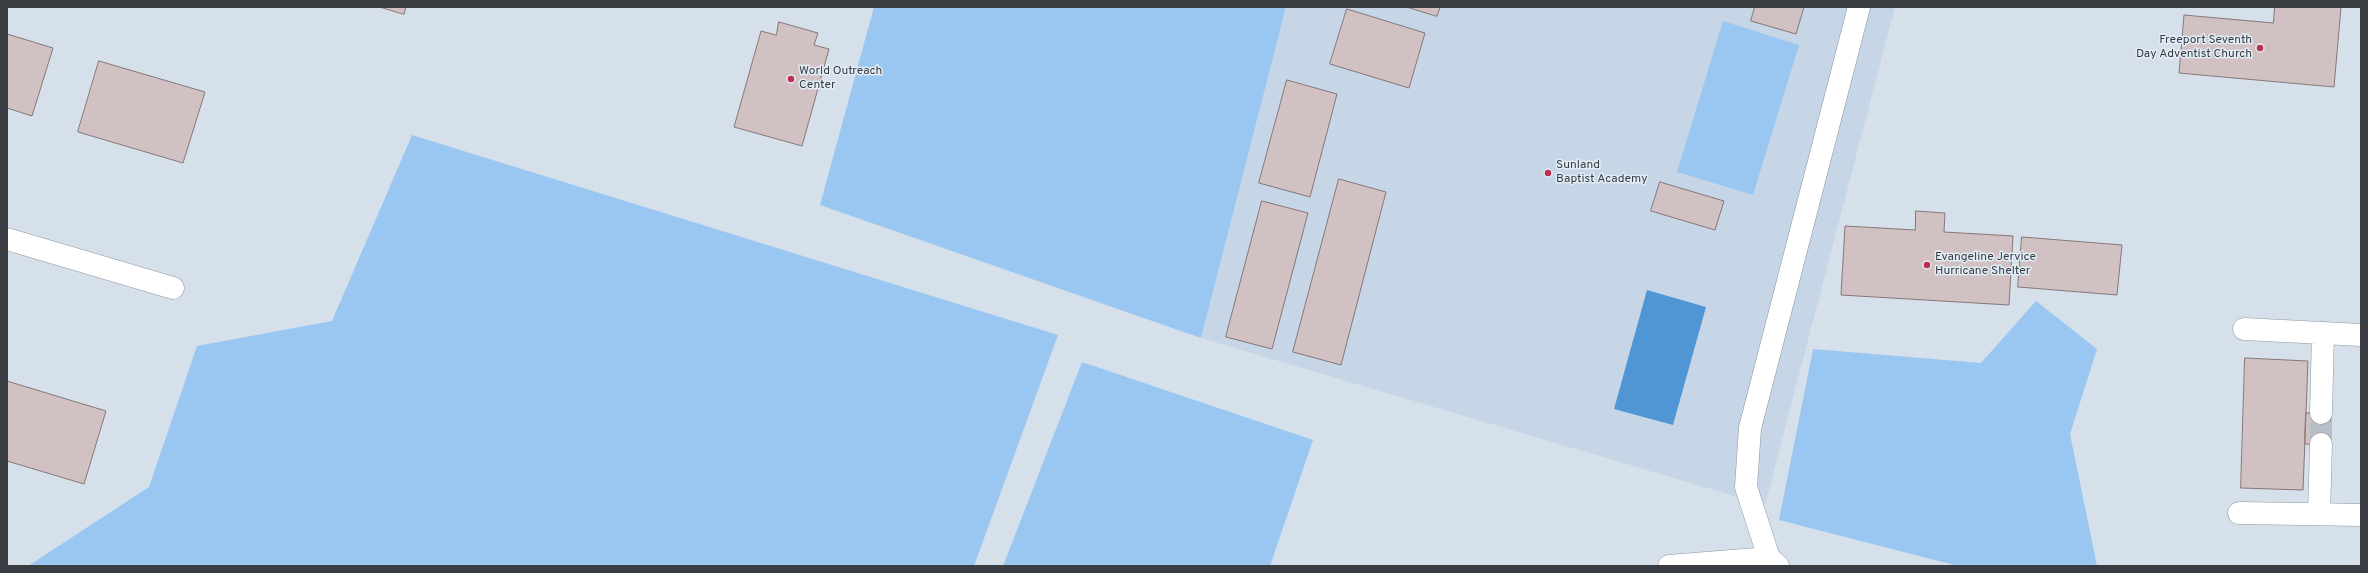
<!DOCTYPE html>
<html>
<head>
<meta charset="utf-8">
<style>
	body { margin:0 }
	#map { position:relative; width:2368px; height:573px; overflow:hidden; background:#d5e0ea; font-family:Overpass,sans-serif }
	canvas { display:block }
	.frame { position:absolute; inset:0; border:8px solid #393d41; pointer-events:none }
</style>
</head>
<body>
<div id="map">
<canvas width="2368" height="573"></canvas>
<div class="frame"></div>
</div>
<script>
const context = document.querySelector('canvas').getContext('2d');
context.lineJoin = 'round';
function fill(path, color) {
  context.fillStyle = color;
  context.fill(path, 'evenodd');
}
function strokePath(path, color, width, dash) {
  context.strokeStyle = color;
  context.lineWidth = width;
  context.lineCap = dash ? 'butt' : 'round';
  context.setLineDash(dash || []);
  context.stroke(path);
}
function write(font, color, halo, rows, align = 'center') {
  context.font = font + ' Overpass,sans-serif';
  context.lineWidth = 3;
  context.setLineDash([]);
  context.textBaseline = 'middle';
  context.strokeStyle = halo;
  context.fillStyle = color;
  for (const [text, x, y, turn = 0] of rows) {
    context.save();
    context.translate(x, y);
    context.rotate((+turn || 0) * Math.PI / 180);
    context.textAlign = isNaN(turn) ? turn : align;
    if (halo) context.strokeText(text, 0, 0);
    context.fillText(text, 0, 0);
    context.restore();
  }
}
const built = new Path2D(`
	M1286 7H1895L1765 505 1201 338Z`);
const green = new Path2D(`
	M874 7H1286L1201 338 820 205Z
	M1723 21 1799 45 1753 195 1677 172Z
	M412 135 1058 335 974 566H28L149 487 197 346 332 321Z
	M2036 301 2097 349 2070 434 2097 566H1958L1779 520 1813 349 1981 363Z
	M1082 362 1313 440 1270 566H1003Z`);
const water = new Path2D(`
	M1647 290 1706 307 1673 425 1614 409Z`);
const building = new Path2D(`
	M380 7H406L404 14Z
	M1407 7H1440L1437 16Z
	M1755 7H1804L1796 34 1751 21Z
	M2275 7H2341L2334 87 2179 73 2184 15 2273 23Z
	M1347 9 1425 33 1409 88 1330 64Z
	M779 22 818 33 814 45 829 49 802 146 734 127 761 31 776 35Z
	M7 34 53 48 32 116 7 108Z
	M99 61 205 92 183 163 78 132Z
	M1287 80 1337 94 1310 197 1259 183Z
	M1339 179 1386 192 1341 365 1293 352Z
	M1660 182 1724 201 1715 230 1651 211Z
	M1262 201 1308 213 1272 349 1226 337Z
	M1916 211 1945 213 1944 232 2013 236 2009 305 1841 295 1845 226 1915 230Z
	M2022 237 2122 245 2117 295 2018 287Z
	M2245 358 2308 361 2303 490 2241 488Z
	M7 381 106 411 84 484 7 461Z
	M2306 413H2331L2330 445 2305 444Z`);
const minorTunnel = new Path2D(`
	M2321 444V413`);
const minor = new Path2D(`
	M7 239 173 288
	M2244 329 2361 335
	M2321 413 2323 333
	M2239 513 2361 515
	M2319 514 2321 444
	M1669 566 1769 558
	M1778 566 1769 558 1746 487 1750 428 1859 7`);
const markers = [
	[2260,48,4,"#bf2e4f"],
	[791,79,4,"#bf2e4f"],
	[1548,173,4,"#bf2e4f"],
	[1927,265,4,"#bf2e4f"]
];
const poiNames = [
	["Freeport Seventh",2252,41,"right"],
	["Day Adventist Church",2252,55,"right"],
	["World Outreach",799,72],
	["Center",799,86],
	["Sunland",1556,166],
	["Baptist Academy",1556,180],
	["Evangeline Jervice",1935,258],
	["Hurricane Shelter",1935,272]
];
fill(built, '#c6d6e6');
fill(green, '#99c7f2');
fill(water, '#5096d5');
fill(building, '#d1c1c2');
strokePath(building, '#857778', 1);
strokePath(minorTunnel, '#b6bfc8', 22, [22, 11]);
strokePath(minor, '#8e97a1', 23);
strokePath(minor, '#fff', 22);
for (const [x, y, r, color] of markers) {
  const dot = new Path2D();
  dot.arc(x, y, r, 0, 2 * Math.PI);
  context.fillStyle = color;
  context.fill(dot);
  strokePath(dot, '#e2edf7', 1.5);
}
write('12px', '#393d41', '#e2edf7', poiNames, 'left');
</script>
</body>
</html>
